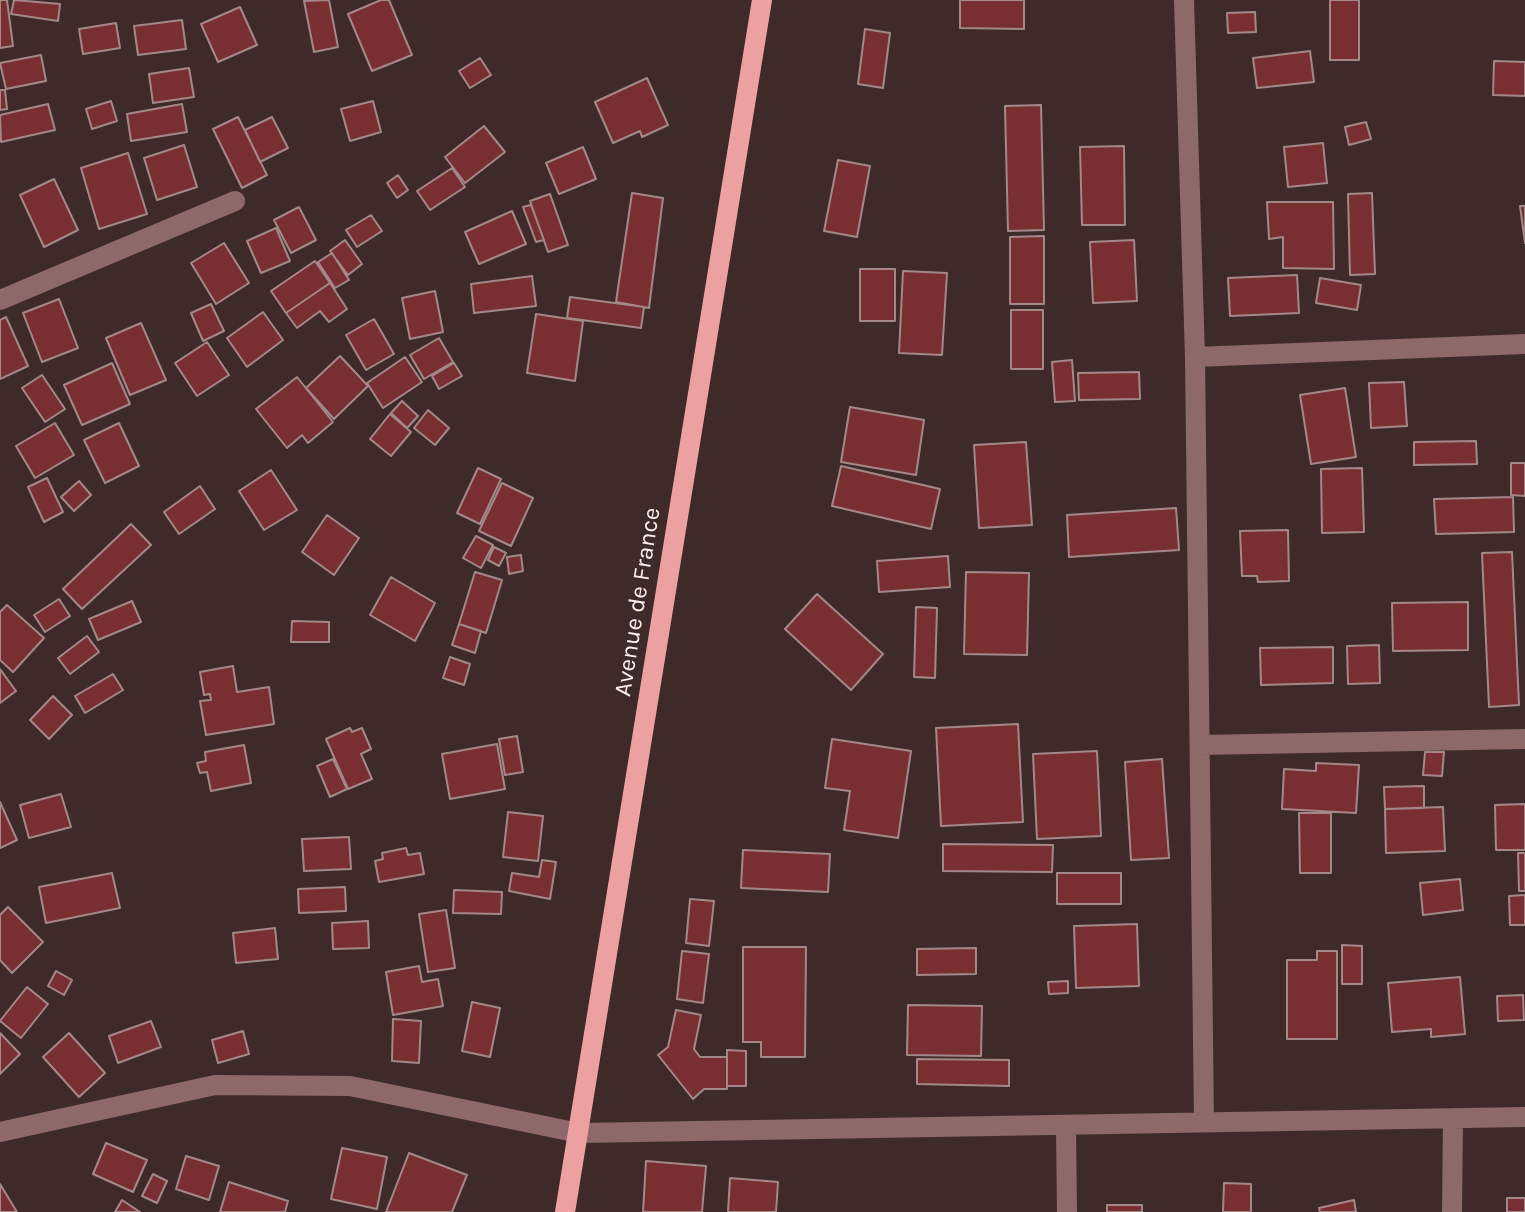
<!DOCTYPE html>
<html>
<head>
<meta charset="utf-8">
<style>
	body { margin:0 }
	canvas { display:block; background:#3f2a2a }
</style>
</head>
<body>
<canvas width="1525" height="1212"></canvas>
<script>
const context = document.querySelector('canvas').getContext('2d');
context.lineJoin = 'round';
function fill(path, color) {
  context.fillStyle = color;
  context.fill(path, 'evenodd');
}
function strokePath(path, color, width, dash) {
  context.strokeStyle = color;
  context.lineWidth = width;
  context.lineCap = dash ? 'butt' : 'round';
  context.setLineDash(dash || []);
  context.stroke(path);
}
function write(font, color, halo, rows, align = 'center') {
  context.font = font + ' Karla,sans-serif';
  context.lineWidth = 6;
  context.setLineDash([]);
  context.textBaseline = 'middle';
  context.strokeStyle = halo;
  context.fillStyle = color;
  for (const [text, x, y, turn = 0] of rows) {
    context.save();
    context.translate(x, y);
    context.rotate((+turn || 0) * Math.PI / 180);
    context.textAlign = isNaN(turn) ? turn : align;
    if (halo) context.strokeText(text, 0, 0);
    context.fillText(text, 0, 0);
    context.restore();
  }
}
const building = new Path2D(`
	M0 0H7L13 46 0 48Z
	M14 0 60 4 58 21 11 14Z
	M329 0 338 47 314 52 304 1Z
	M381 0H389L412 55 372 71 348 14Z
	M960 0H1024V29L960 28Z
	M1330 0H1359V60H1330Z
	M240 7 257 45 218 62 201 24Z
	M1255 12 1256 32 1228 33 1227 13Z
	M182 20 186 49 138 55 134 26Z
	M116 23 120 48 83 54 79 29Z
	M865 29 890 33 883 88 858 84Z
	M1310 51 1314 82 1257 88 1253 58Z
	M41 55 46 81 6 89 0 63Z
	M480 58 491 75 470 88 459 71Z
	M1494 61 1525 62V96L1493 95Z
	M189 68 194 97 153 103 149 74Z
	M647 78 668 125 642 137 640 131 613 143 595 102Z
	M0 90H5L7 109 0 110Z
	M111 101 117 121 92 129 86 109Z
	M373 101 381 132 350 141 341 109Z
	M48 104 55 130 1 142 0 115Z
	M182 104 187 132 131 141 127 114Z
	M1041 105 1044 230 1008 231 1005 106Z
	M238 117 267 175 242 188 213 129Z
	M272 117 288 148 260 162 245 130Z
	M1366 122 1371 139 1349 145 1345 127Z
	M484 126 505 152 465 183 445 157Z
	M1323 143 1327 183 1288 187 1284 147Z
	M184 145 197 187 157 200 144 158Z
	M1124 146 1125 225H1082L1080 147Z
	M583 147 596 179 559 194 546 163Z
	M128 153 147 214 99 229 81 168Z
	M838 160 870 166 857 237 824 231Z
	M452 168 465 187 430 210 417 191Z
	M398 175 408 190 397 198 387 183Z
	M54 179 78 230 44 247 20 195Z
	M632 193 663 198 649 308 616 302Z
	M1372 193 1375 274 1350 275 1348 194Z
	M550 194 568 245 548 252 530 201Z
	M1267 202H1333L1334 269 1283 268V237L1269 239Z
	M531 205 544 240 536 242 523 207Z
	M1520 206H1525V243Z
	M299 207 316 240 291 253 274 220Z
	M512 211 526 244 479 264 465 232Z
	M371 215 382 231 357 247 346 230Z
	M276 228 290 261 261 273 247 241Z
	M1044 236V304H1010V237Z
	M345 240 362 264 348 275 330 251Z
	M1134 240 1137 301 1093 303 1090 242Z
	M224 243 249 283 216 304 191 263Z
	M332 253 349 280 335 288 318 262Z
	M315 261 330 283 286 313 271 291Z
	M860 269H895V321H860Z
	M903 271 947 273 942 355 899 353Z
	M1297 275 1299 313 1230 316 1228 278Z
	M532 276 536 306 474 313 471 284Z
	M1320 278 1361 285 1357 310 1316 303Z
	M330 283 347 309 329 322 320 311 297 328 286 313Z
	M435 291 443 332 410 339 402 298Z
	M570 297 644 307 641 328 567 318Z
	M59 299 78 348 42 362 23 313Z
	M211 304 224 331 203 341 191 313Z
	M1011 310H1043V369H1011Z
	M263 312 283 340 247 367 227 338Z
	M536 314 583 321 575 381 527 373Z
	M6 317 28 366 0 379V320Z
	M374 319 394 354 366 370 346 335Z
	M141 323 166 380 130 395 106 338Z
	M439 338 453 362 424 379 410 355Z
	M207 342 229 375 197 396 175 363Z
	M340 356 368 386 334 419 306 388Z
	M405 357 422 382 383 408 367 383Z
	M1072 360 1075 401 1055 402 1052 362Z
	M112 363 130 404 82 425 64 385Z
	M454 363 462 376 439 389 432 376Z
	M1139 372 1140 399 1079 400 1078 373Z
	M42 375 65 409 45 422 22 388Z
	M297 377 333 422 308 443 302 435 287 448 256 409Z
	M1404 382 1407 426 1371 428 1369 383Z
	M1345 388 1356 457 1311 464 1300 395Z
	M402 401 418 416 407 428 391 413Z
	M850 407 924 420 916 475 841 462Z
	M428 410 449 428 435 445 414 428Z
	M390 414 411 432 391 456 370 439Z
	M55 423 74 455 35 478 16 446Z
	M119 423 139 466 105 483 84 440Z
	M1476 441 1477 464 1414 465V442Z
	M1026 442 1032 525 979 528 974 445Z
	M1511 463H1525V496L1511 495Z
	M841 466 940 489 931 529 832 506Z
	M478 468 501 479 480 524 457 513Z
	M1362 468 1364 532 1322 533 1321 469Z
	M271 470 297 510 264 530 239 491Z
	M47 478 63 512 44 522 28 487Z
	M79 481 91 495 74 511 61 497Z
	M502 483 533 498 511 546 479 531Z
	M200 486 215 509 179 534 164 512Z
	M1513 497 1514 532 1436 534 1434 499Z
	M1176 508 1179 550 1069 557 1067 515Z
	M327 515 359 538 334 575 302 552Z
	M131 524 151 545 82 609 63 589Z
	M1288 530 1289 581 1258 582 1257 576H1242L1240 531Z
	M476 536 493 545 481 568 463 558Z
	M494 547 506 553 499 566 488 560Z
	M1512 552 1519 705 1489 707 1482 553Z
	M521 555 523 571 509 574 507 557Z
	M948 556 950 587 879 592 877 561Z
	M475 572 502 580 486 633 459 624Z
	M966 572 1029 573 1027 655 964 654Z
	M391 577 435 603 415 641 370 615Z
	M817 594 883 654 851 690 785 629Z
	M59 599 70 616 45 632 34 615Z
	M132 601 141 622 98 640 89 619Z
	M1468 602V650L1393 651 1392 603Z
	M7 605 44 638 13 672 0 660V612Z
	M916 607 937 608 935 678 914 677Z
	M292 621 329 622V642H291Z
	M459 624 481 631 475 653 452 645Z
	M87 636 99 652 70 674 58 658Z
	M1379 645 1380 683 1348 684 1347 646Z
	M1333 647V683L1261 685 1260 648Z
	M450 657 470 664 464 685 443 678Z
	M233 666 237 692 269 687 274 724 206 735 200 701 211 700 210 694 204 695 200 672Z
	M0 669 16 691 0 703Z
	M113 674 123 690 85 713 75 696Z
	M53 696 72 715 49 739 30 720Z
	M1018 724 1023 822 941 826 936 728Z
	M350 728 352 732 362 728 371 749 361 754 372 779 348 789 326 739Z
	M517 736 523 772 505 775 499 739Z
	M832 739 911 751 898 838 844 830 850 791 825 788Z
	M497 744 505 789 450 799 442 754Z
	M244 745 251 783 211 791 207 772 200 773 197 763 206 761 205 752Z
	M1097 751 1101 836 1037 839 1033 754Z
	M1425 752H1444L1442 776 1423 775Z
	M333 759 347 789 330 797 317 766Z
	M1162 759 1169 858 1131 860 1125 762Z
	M1316 763 1359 765 1356 813 1282 809 1284 769 1316 771Z
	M1424 786V808L1385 809 1384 787Z
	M61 794 71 827 29 838 20 805Z
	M0 802 17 840 0 848Z
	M1525 804V850H1496L1495 805Z
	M1443 807 1445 851 1386 853 1385 809Z
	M508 812 543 816 538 861 503 857Z
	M1299 813H1331V873H1300Z
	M349 837 351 869 304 871 302 839Z
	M943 844 1053 845 1052 872 943 871Z
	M406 848 408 855 420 853 424 874 379 882 375 861 383 859 382 853Z
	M743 850 830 854 828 892 741 888Z
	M1518 853H1525V891H1519Z
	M542 860 556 862 550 899 509 891 512 873 539 877Z
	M112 873 120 908 46 923 39 887Z
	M1057 873H1121V904H1057Z
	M1460 879 1463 910 1423 915 1420 883Z
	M345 887 346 911 299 913 298 889Z
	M454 890 502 892 501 914 453 913Z
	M1525 895V925H1510L1509 896Z
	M690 899 714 901 709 946 686 943Z
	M8 907 43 942 12 973 0 960V915Z
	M446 910 455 968 428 972 419 914Z
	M368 921 369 948 333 949 332 923Z
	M1137 924 1139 986 1076 988 1074 926Z
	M275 928 278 959 236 963 233 933Z
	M1342 945 1362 946V984H1342Z
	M743 947H806L805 1057H761V1042H743Z
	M976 948V974L917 975V949Z
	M682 951 709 954 703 1003 677 999Z
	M1317 951H1337V1039H1287V960H1317Z
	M419 966 422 982 438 979 443 1006 393 1015 386 972Z
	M56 971 72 980 64 995 48 986Z
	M1460 977 1465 1034 1431 1037V1029L1392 1032 1388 983Z
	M1068 981V993L1049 994 1048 982Z
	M27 987 48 1004 21 1038 0 1021Z
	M1523 995 1524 1020 1498 1021 1497 996Z
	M472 1002 500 1008 490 1057 462 1051Z
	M908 1005 982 1006 981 1056 907 1055Z
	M676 1010 701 1015 694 1049 700 1057H727V1089H704L693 1099 658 1055 668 1047Z
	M393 1019 421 1021 419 1063 392 1061Z
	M151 1021 161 1047 118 1063 109 1036Z
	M243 1031 249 1054 218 1063 212 1040Z
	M0 1033 20 1054 0 1074Z
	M69 1033 105 1073 79 1097 43 1057Z
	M727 1050 746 1051V1086H727Z
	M917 1059 1009 1060V1086L917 1084Z
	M106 1143 147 1160 133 1192 93 1174Z
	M342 1148 387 1157 377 1209 331 1199Z
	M409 1153 467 1175 452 1212H386Z
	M186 1156 219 1166 209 1200 176 1189Z
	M646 1161 706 1166 702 1212H643Z
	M153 1174 167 1181 157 1203 142 1196Z
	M730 1178 778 1182 776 1212H728Z
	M229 1182 288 1201 285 1212H220Z
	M1224 1183 1251 1184V1212H1223Z
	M0 1184 17 1212H0Z
	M1507 1198H1525V1212H1507Z
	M122 1200 140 1212H115Z
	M1354 1200 1356 1212H1320L1319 1208Z
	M1107 1205H1142V1212H1107Z`);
const minor = new Path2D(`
	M1184 0 1195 357 1204 1122
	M0 300 235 201
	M1195 357 1525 344
	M1200 745 1525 739
	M1066 1127 1067 1212
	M0 1132 215 1085 350 1086 579 1133 1525 1117
	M1452 1212 1453 1118`);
const major = new Path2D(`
	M565 1212 762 0`);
const streetNames = [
	["Avenue de France",638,602,-81]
];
fill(building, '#792e32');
strokePath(building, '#a38888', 2);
strokePath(minor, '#8e6969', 20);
strokePath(major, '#eca1a0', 20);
write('24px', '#fff0ef', '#3f2a2a', streetNames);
</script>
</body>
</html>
